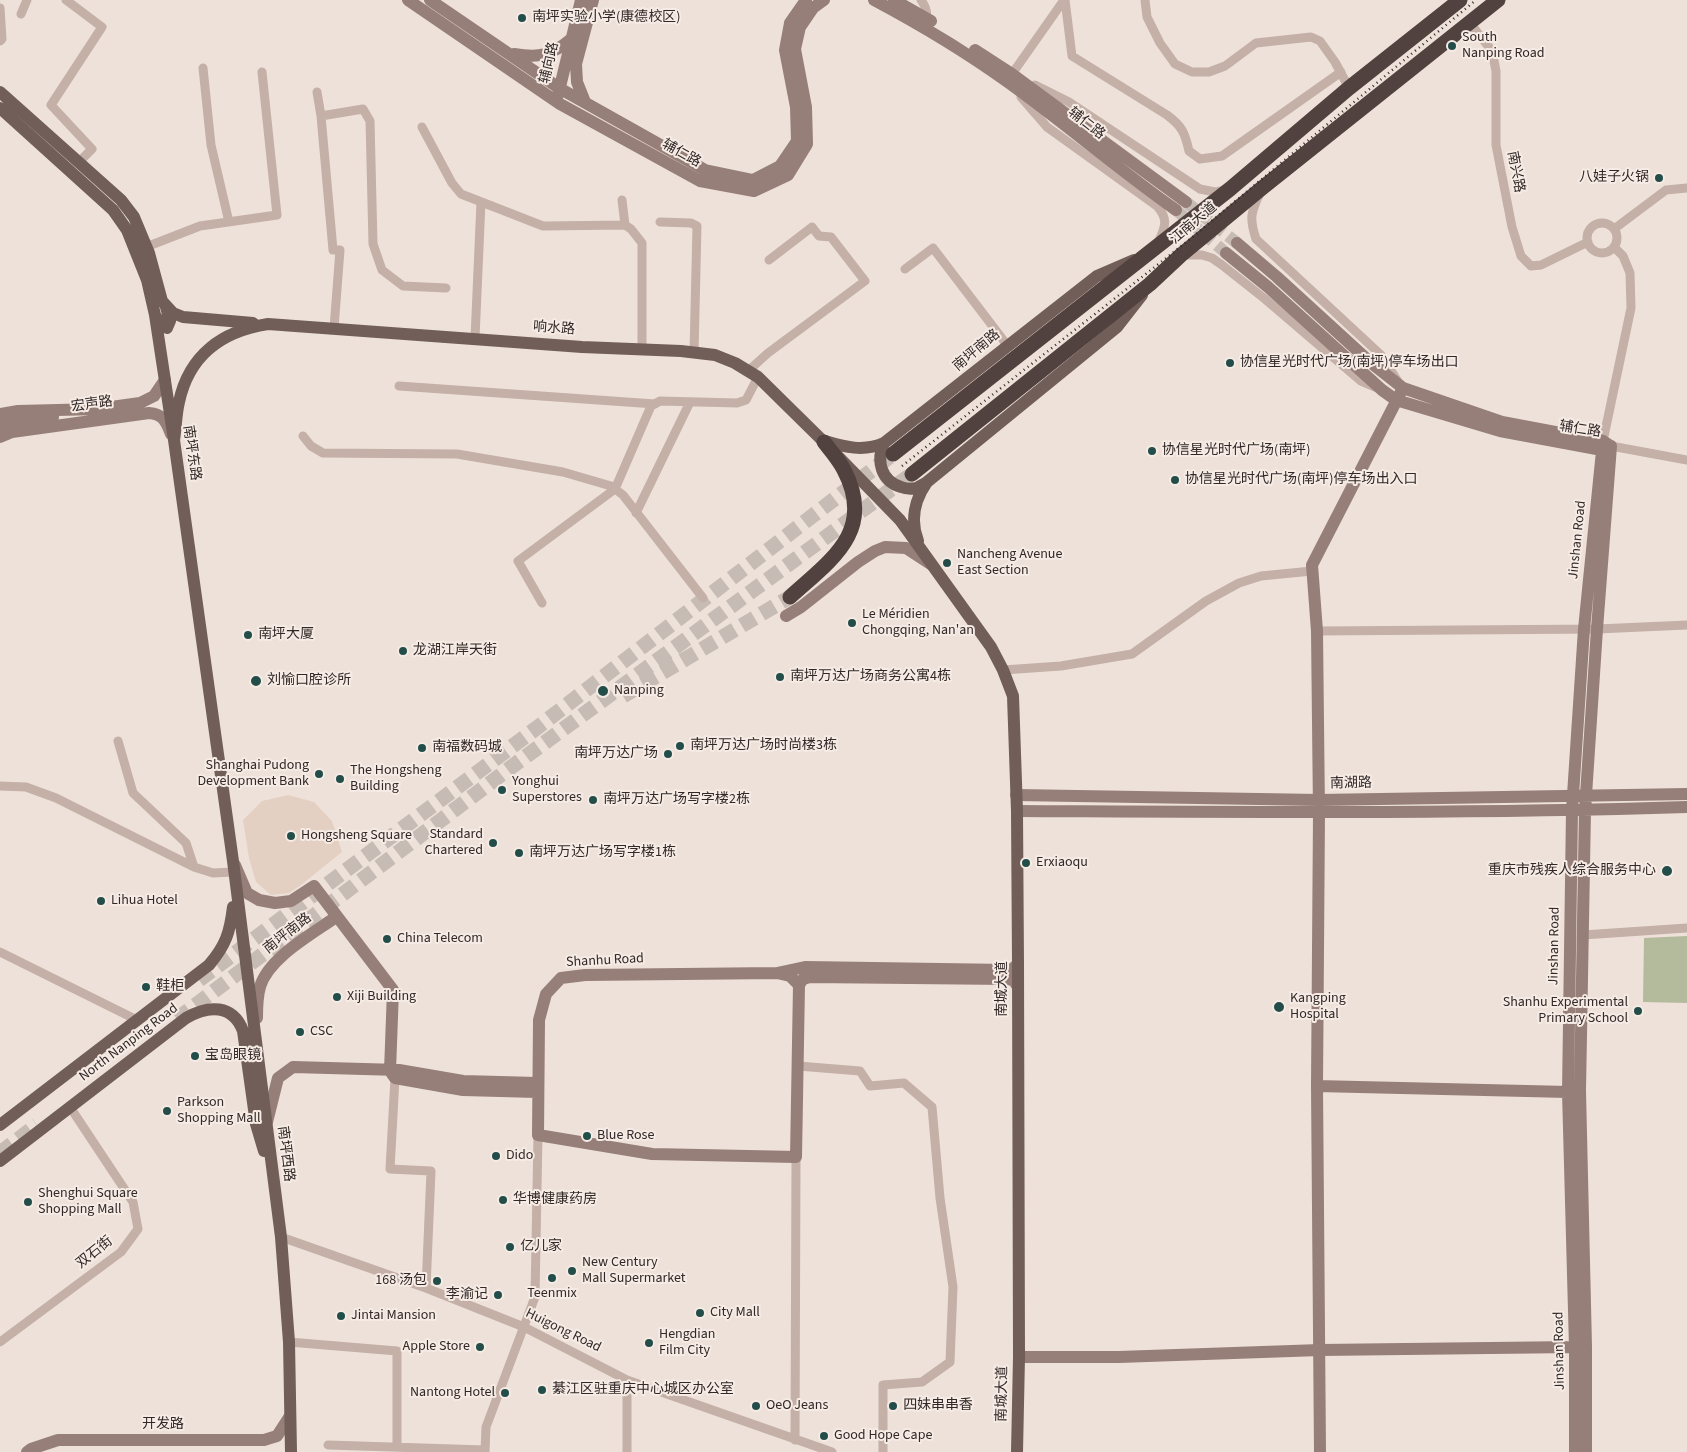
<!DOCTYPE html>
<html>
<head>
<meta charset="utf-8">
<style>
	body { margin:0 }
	canvas { display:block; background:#ede1d9 }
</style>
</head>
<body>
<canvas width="1687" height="1452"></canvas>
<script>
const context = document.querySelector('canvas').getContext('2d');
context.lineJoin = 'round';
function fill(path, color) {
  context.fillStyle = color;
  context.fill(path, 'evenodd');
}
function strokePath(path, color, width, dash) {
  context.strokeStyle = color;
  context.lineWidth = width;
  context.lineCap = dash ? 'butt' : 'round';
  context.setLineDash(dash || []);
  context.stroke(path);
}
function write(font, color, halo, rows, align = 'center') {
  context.font = font + ' "Source Sans 3","Noto Sans SC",sans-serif';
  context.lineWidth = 4;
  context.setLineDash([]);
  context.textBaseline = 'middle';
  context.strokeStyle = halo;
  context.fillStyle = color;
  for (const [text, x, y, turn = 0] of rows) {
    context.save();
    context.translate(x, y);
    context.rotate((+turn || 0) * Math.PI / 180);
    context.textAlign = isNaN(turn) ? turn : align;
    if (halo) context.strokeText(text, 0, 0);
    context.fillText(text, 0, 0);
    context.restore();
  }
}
const green = new Path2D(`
	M1687 936V1003L1643 1002 1644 938Z`);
const plaza = new Path2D(`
	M288 795 314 802 332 821 342 852 301 885 289 893 271 895 256 882 249 858 243 820 262 801Z`);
const secondaryTunnel = new Path2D(`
	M1186 202 1237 243
	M1176 210 1226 253`);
const highwayTunnel = new Path2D(`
	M623 696 790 597
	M199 980 538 727 893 454
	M177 1019 510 768 912 474
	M0 1153 37 1125`);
const street = new Path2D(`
	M66 0 102 27 51 105 92 149 79 162
	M921 0C926 7 929 15 924 22
	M1065 0 1072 56 1167 115C1182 126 1185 133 1189 151L1200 159 1222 156 1341 72
	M1145 0 1147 17 1160 43 1175 64 1192 72H1209L1225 66 1256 43 1311 37 1320 41 1335 62 1349 88
	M0 8 2 39 0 41
	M21 14 27 0
	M1470 23 1492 51 1496 71V145L1512 227 1521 256 1531 266 1541 265 1588 242
	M203 68 211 145 229 222
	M1016 76 1012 74 1064 0
	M1035 85 1069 102 1200 189 1215 192 1226 190
	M317 92 321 116 333 250H340L334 328
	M1021 97 1047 127 1157 206C1169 220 1165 226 1159 241
	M321 116 363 109 370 121 373 244 382 270 403 286 446 288
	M422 127 452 183 461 194 543 226 625 225 631 229 642 243V349
	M1260 193C1251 212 1249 218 1256 239L1381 355 1397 380
	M622 200 625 225
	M660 222 691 223 697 226 694 353
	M1587 238a15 15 0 1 1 30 0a15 15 0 1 1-30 0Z
	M1614 229 1666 190 1687 188
	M146 247 200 226 277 215 262 72
	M1181 255H1202L1212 258 1222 265 1265 299 1361 381 1375 387
	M905 269 933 248 1007 345
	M475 338 481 202
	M748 371 768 353 865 281 831 237 819 236 812 227 769 260
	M399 386 655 404
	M303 436 311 446 323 453 457 454 563 472 611 486 623 495 703 598
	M1603 441 1631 308 1630 273 1623 256 1614 247
	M1611 446 1687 460
	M636 513 690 402
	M542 603 518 561 615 489 651 406 660 401 737 403 746 400 758 377
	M1317 631 1597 629 1687 625
	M1003 670 1061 666 1132 654 1206 601 1239 583 1261 576 1312 571
	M118 741 133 793 186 843 194 867
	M0 786 26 787 56 798 194 867 213 873 233 872
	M1583 935 1687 928
	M0 952 137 1020
	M798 1066 860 1071 870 1086 904 1083 932 1107 940 1198 953 1287 950 1362 922 1382 883 1385V1452
	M397 1074 395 1078 390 1169 431 1171 426 1288
	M281 1237 426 1288 524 1327 627 1380 832 1452
	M0 1342 121 1252 138 1229 133 1202 70 1107
	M289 1342 397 1351V1447
	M627 1380V1452
	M795 1440 796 1157
	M328 1445 485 1450
	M485 1452 486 1427 535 1297 538 1135`);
const secondary = new Path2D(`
	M408 0 560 104 700 181 754 191 788 175 807 144 806 107 795 49 800 27 813 8 824 0
	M430 0 559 88 705 170 753 180 780 166 797 141 796 107 785 50 790 23 806 0
	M874 0C921 25 966 52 1009 83 1066 124 1119 170 1176 210
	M894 0 931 21
	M975 50 1012 74 1186 202
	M514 54C539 58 551 56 571 39
	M558 95 581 0
	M585 102 577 82 576 64 593 0
	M1237 243 1277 277 1370 362 1403 388 1502 422 1603 441 1609 445
	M1226 253 1268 287 1382 390 1396 400 1500 431 1602 450 1609 447
	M0 414 18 411 97 409 140 403 154 396 165 380
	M0 426 6 423 53 417
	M0 437 12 432 149 413C163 414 166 421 171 434
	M786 616 801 607 858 562 875 551 885 547 906 548 932 565
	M1016 795 1319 800 1687 794
	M1017 811C1240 812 1464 814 1687 807
	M235 865 247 893 259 900 275 903 291 901 314 886 393 990 390 1071 395 1078 463 1090 537 1092
	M777 973 790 976 799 985 796 1157 652 1154 538 1135 539 1020 546 994 561 978 585 975 777 973 805 967 1008 970 1012 969 1018 964
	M799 985 803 979 810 977 1009 979 1014 981 1018 987
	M257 1018C257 1008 257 997 260 987 268 958 312 934 336 917
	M1317 1086 1568 1092
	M267 1122 278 1078 293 1067 399 1070 463 1081 537 1083
	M1019 1357H1119L1320 1350 1575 1347
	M27 1452 31 1449 58 1440H264L277 1436 290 1416
	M1320 1452 1317 1086 1319 813 1317 631 1312 565 1403 388
	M1575 1452V1347L1568 1092 1572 810 1584 629 1603 441
	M1586 1452V1347L1580 1091 1585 810 1597 629 1611 446`);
const primary = new Path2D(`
	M0 92 121 200 134 217 149 253 162 301 173 313 183 317 253 323
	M0 108 113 210 127 230 147 280 155 315 174 440 233 861 281 1237 289 1342 291 1452
	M155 315 161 325 167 328 170 321 166 307
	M174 440C176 428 176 414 179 402 189 355 222 331 268 324L582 347 681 351 715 355 735 363 758 377 824 442 900 520 991 647 1003 670 1013 696 1017 811 1018 964 1019 1357 1017 1452
	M825 441C844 447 864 452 884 443L1097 276 1134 260
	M884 443C876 461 881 481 901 487 906 489 912 489 917 488 920 486 924 484 927 482
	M918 541C910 520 915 499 927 482L1117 327 1142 295
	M0 1125 209 965C226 945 230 932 233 907
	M0 1161 186 1018C208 1005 233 1004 243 1031L256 1124 264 1151`);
const highway = new Path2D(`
	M893 454 1230 189 1349 88 1460 0
	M912 474 1150 284 1181 255 1262 188 1498 0
	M790 597C831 560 876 531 844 470 839 460 831 451 824 442`);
const rail = new Path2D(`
	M902 466 1189 240 1476 0`);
const markers = [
	[522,18,5,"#224d49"],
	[1452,46,5,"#224d49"],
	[1659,178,5,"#224d49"],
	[1230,363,5,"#224d49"],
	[1152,451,5,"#224d49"],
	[1175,480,5,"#224d49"],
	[947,563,5,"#224d49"],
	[852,623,5,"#224d49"],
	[248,635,5,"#224d49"],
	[403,651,5,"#224d49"],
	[780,677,5,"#224d49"],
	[256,681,6,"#224d49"],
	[603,691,6,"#224d49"],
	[680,746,5,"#224d49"],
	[422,748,5,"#224d49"],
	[668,754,5,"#224d49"],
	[319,774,5,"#224d49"],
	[340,779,5,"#224d49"],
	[502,790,5,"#224d49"],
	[593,800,5,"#224d49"],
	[291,836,5,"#224d49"],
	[493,843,5,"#224d49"],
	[519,853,5,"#224d49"],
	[1026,863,5,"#224d49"],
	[1667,871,6,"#224d49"],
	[101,901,5,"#224d49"],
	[387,939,5,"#224d49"],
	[146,987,5,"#224d49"],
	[337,997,5,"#224d49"],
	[1279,1007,6,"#224d49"],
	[1638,1011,5,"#224d49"],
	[300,1032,5,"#224d49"],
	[195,1056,5,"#224d49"],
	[167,1111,5,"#224d49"],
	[587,1136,5,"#224d49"],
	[496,1156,5,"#224d49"],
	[503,1200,5,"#224d49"],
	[28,1202,5,"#224d49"],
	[510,1247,5,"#224d49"],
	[572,1271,5,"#224d49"],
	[552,1278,5,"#224d49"],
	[437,1281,5,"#224d49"],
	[498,1295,5,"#224d49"],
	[700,1313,5,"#224d49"],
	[341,1316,5,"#224d49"],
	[649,1343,5,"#224d49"],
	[480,1347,5,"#224d49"],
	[542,1390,5,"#224d49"],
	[505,1393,5,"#224d49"],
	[756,1406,5,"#224d49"],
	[893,1406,5,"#224d49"],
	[824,1436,5,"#224d49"]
];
const poiNames = [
	["南坪实验小学(康德校区)",532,18],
	["South",1462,38],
	["Nanping Road",1462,54],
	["八娃子火锅",1649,178,"right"],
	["协信星光时代广场(南坪)停车场出口",1240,363],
	["协信星光时代广场(南坪)",1162,451],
	["协信星光时代广场(南坪)停车场出入口",1185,480],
	["Nancheng Avenue",957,555],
	["East Section",957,571],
	["Le Méridien",862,615],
	["Chongqing, Nan'an",862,631],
	["南坪大厦",258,635],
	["龙湖江岸天街",413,651],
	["南坪万达广场商务公寓4栋",790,677],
	["刘愉口腔诊所",267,681],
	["Nanping",614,691],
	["南坪万达广场时尚楼3栋",690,746],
	["南福数码城",432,748],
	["南坪万达广场",658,754,"right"],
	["Shanghai Pudong",309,766,"right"],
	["Development Bank",309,782,"right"],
	["The Hongsheng",350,771],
	["Building",350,787],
	["Yonghui",512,782],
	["Superstores",512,798],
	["南坪万达广场写字楼2栋",603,800],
	["Standard",483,835,"right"],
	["Chartered",483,851,"right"],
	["Hongsheng Square",301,836],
	["南坪万达广场写字楼1栋",529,853],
	["Erxiaoqu",1036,863],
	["重庆市残疾人综合服务中心",1656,871,"right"],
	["Lihua Hotel",111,901],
	["China Telecom",397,939],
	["鞋柜",156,987],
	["Xiji Building",347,997],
	["Kangping",1290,999],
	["Hospital",1290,1015],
	["Shanhu Experimental",1628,1003,"right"],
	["Primary School",1628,1019,"right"],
	["CSC",310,1032],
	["宝岛眼镜",205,1056],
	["Parkson",177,1103],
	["Shopping Mall",177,1119],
	["Blue Rose",597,1136],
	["Dido",506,1156],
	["Shenghui Square",38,1194],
	["Shopping Mall",38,1210],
	["华博健康药房",513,1200],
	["亿儿家",520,1247],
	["New Century",582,1263],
	["Mall Supermarket",582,1279],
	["168 汤包",427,1281,"right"],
	["Teenmix",552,1294,"center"],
	["李渝记",488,1295,"right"],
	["City Mall",710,1313],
	["Jintai Mansion",351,1316],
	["Hengdian",659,1335],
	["Film City",659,1351],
	["Apple Store",470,1347,"right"],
	["綦江区驻重庆中心城区办公室",552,1390],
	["Nantong Hotel",495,1393,"right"],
	["OeO Jeans",766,1406],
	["四妹串串香",903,1406],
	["Good Hope Cape",834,1436]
];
const streetNames = [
	["辅向路",550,63,-77],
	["辅仁路",1086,124,38],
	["辅仁路",681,154,29],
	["南兴路",1515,172,79],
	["江南大道",1194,224,-40],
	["响水路",554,329,4],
	["南坪南路",977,351,-40],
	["宏声路",92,405,-8],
	["辅仁路",1580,430,9],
	["南坪东路",191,453,82],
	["Jinshan Road",1578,540,-84],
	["南湖路",1351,784,-1],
	["南坪南路",288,934,-38],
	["Jinshan Road",1555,946,-89],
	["Shanhu Road",605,961,-3],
	["南城大道",1003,989,-90],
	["North Nanping Road",129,1043,-37],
	["南坪西路",285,1154,83],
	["双石街",95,1253,-39],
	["Huigong Road",563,1331,26],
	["Jinshan Road",1560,1351,-91],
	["南城大道",1003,1394,-89],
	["开发路",163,1425]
];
fill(green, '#b4ba9c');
fill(plaza, '#e4d0c2');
strokePath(secondaryTunnel, '#c7bcb5', 12, [12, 6]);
strokePath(highwayTunnel, '#c7bcb5', 15, [15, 8]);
strokePath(street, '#c4b0a7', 9);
strokePath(secondary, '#977f79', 12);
strokePath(primary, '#715e59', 12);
strokePath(highway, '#51423f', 15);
strokePath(rail, '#312827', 2.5, [1, 4]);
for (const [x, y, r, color] of markers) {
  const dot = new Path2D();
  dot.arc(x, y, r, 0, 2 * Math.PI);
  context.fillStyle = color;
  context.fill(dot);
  strokePath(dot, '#f6ece5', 2);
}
write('14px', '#312827', '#f6ece5', poiNames, 'left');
write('14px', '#312827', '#f6ece5', streetNames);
</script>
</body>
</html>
